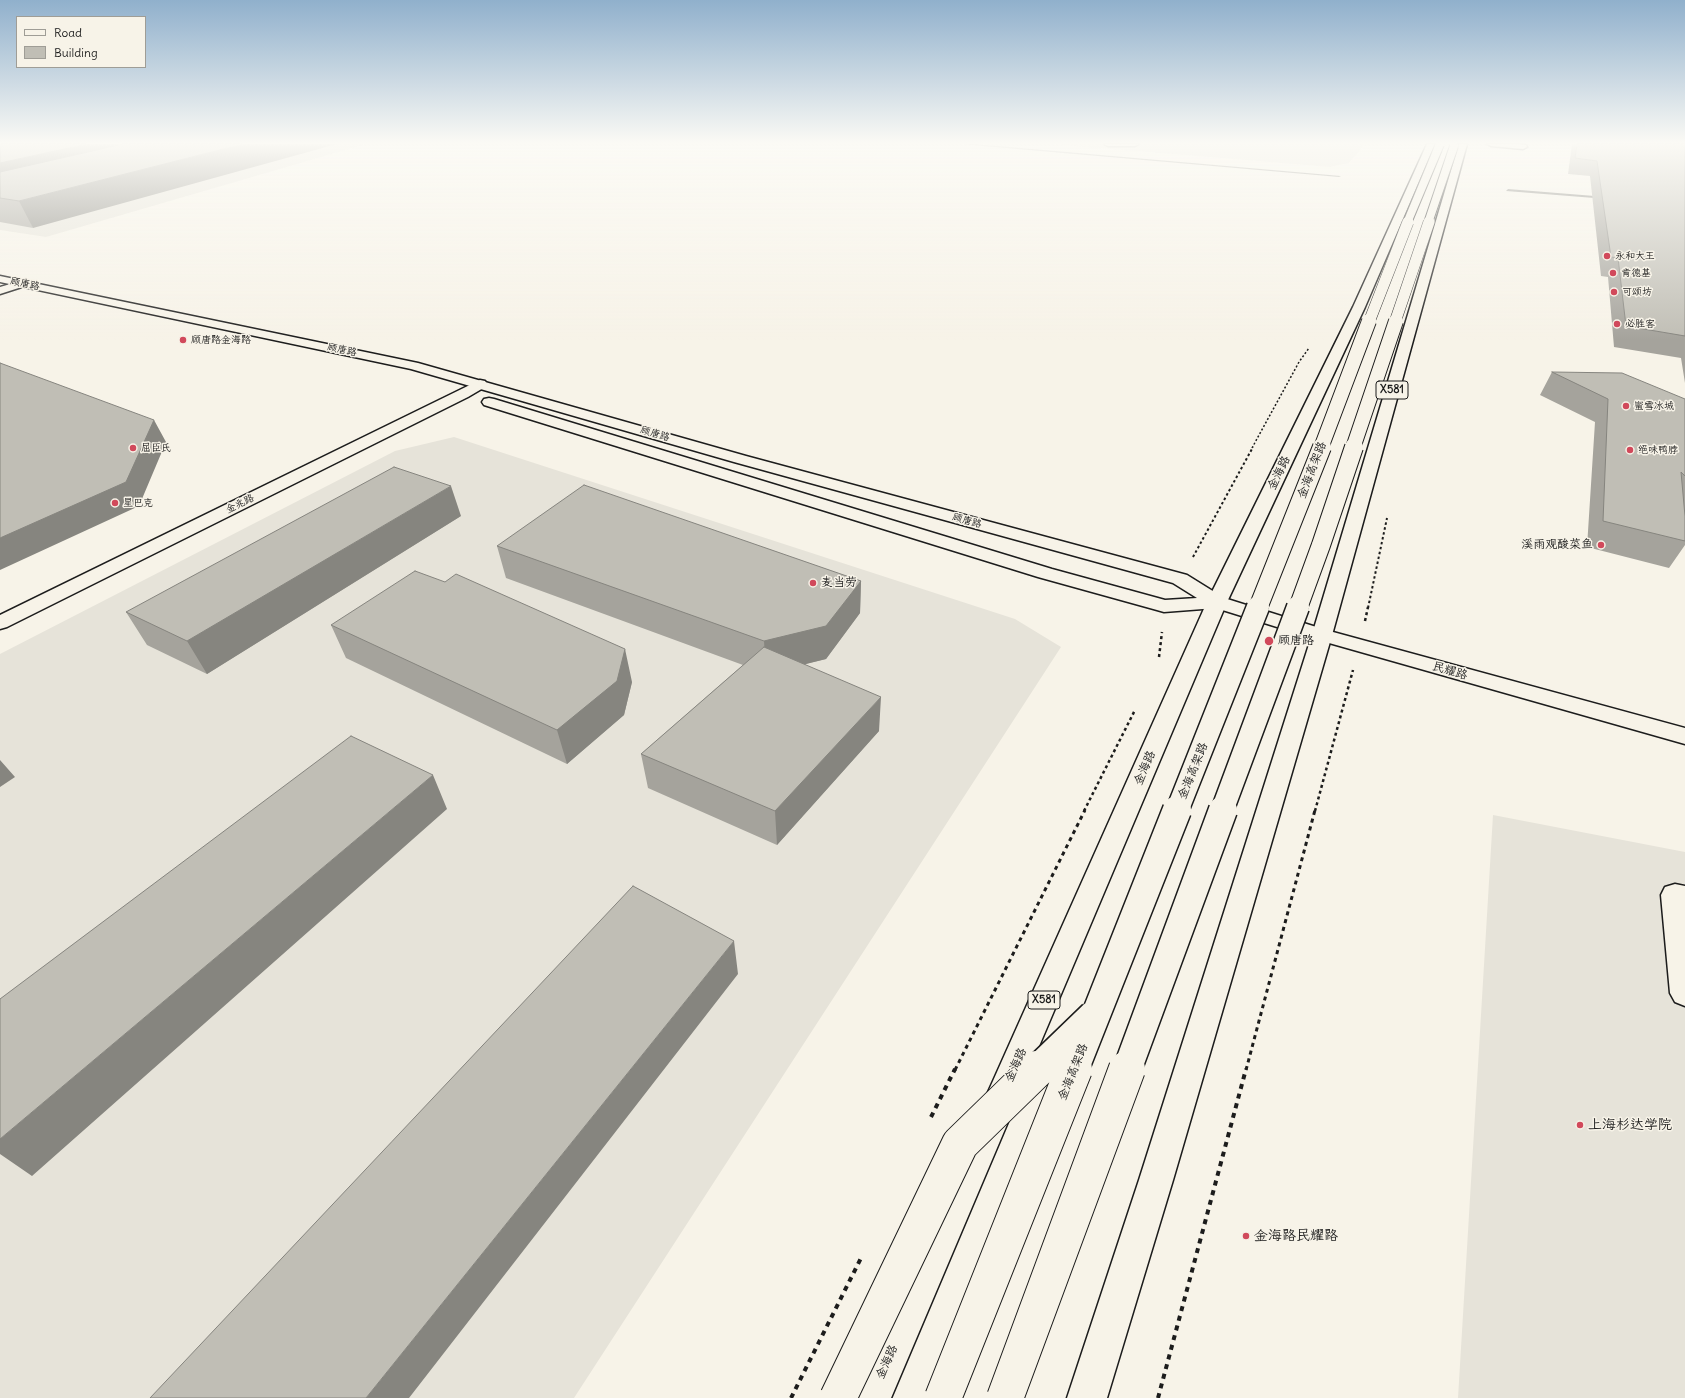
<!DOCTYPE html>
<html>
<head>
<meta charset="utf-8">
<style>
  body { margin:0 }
  #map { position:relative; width:1685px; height:1398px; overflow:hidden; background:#f7f3e8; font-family:Delius,sans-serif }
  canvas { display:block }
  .legend { position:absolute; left:16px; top:16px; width:130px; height:52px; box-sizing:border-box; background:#f7f3e8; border:1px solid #9f9d96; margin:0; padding:5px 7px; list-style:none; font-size:12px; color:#1c1c1c }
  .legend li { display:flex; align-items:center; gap:8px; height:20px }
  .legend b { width:20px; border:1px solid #9f9d96 }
</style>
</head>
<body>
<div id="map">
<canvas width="1685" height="1398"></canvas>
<ul class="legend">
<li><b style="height:5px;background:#f7f3e8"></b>Road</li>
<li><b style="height:11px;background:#c0beb5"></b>Building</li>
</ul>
</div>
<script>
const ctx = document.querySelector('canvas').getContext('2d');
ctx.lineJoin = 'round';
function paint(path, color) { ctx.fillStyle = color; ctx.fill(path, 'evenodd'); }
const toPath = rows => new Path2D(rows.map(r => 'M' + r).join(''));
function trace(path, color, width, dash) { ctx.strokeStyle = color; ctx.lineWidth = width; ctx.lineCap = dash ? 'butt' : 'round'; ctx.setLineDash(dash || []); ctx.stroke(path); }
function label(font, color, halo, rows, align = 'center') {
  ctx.font = font + ' Delius,"LXGW WenKai TC",sans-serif'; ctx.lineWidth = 3; ctx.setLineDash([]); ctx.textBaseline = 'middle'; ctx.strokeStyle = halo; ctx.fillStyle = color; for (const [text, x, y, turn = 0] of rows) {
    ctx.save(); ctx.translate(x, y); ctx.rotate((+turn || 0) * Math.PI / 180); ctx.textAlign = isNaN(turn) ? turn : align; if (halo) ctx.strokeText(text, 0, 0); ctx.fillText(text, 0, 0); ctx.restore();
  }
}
const built = toPath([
  [0,144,366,144,46,237,0,230],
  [1052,144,1365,144,1349,163,1330,167],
  [454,437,1015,619,1061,647,574,1398,0,1398,0,654,395,451],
  [1493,815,1685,852,1685,1398,1458,1398]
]);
const stream = toPath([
  [960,144,975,144,1341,176,1339,177,960,144],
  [1508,189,1607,197,1609,198,1607,199,1506,191,1508,189]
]);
const pathFar4 = toPath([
  [1252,448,1299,362,1309,348]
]);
const pathFar3 = toPath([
  [1193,557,1253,447],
  [1368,608,1387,518]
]);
const pathFar2 = toPath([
  [1365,621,1368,607],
  [1159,657,1162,632],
  [1084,811,1135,710],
  [1315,811,1353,670]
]);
const pathFar1 = toPath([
  [955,1070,1085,810],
  [1246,1070,1315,810]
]);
const path = toPath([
  [931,1117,955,1069],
  [791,1398,862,1256],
  [1158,1398,1246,1069]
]);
const service = toPath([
  [1487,144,1515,144,1526,145,1527,147,1523,149,1491,146,1487,144],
  [1675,884,1685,886,1685,1006,1675,1002,1670,993,1661,895,1665,887,1675,884]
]);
const minor = toPath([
  [1104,144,1139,144,1135,146,1108,146,1104,144],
  [24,280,28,281,30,283,28,285,0,294,0,287,24,280],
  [480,380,485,381,487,384,485,387,468,397,7,627,0,629,0,615,480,380]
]);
const tertiary = toPath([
  [1322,629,1685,728,1685,744,1315,639,1312,635,1315,631,1322,629]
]);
const secondary = toPath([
  [0,276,418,363,746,456,1187,575,1224,598,1329,631,1332,635,1329,639,1322,641,1216,608,1164,612,1157,610,1038,577,484,405,482,402,484,399,489,398,494,399,1052,569,1165,600,1197,598,1173,583,734,462,411,369,0,282,0,276]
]);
const primary = toPath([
  [1427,144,1435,144,1365,307,1227,602,1015,1103,1004,1108,993,1103,988,1092,993,1081,1207,602,1353,307,1427,144],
  [1459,144,1467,144,1332,635,1173,1180,1107,1398,1067,1398,1139,1180,1312,635,1459,144],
  [991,1105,1003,1110,1008,1122,891,1398,851,1398,979,1110,991,1105]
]);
const trunkBridgeFar6 = toPath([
  [1407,223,1440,144],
  [1428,223,1454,146]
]);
const trunkBridgeFar5 = toPath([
  [1369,322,1408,222],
  [1395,322,1429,222]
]);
const trunkBridgeFar4 = toPath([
  [1321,448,1369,321],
  [1353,448,1396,321]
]);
const trunkBridgeFar3 = toPath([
  [1258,608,1322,447],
  [1298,608,1321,545,1354,447]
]);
const trunkBridgeFar2 = toPath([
  [1177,811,1258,607],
  [1222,811,1298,607]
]);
const trunkBridgeFar1 = toPath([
  [1036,1070,1093,1015],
  [1074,1070,1177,810],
  [1127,1070,1223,810]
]);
const trunkBridge = toPath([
  [838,1398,960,1144,1037,1069],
  [943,1398,1074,1069],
  [1005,1398,1127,1069]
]);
const wall = toPath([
  [0,144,33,228,0,222],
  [1572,144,1685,144,1685,383,1681,358,1614,347,1608,277,1601,276,1590,176,1568,174],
  [1552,372,1685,399,1685,545,1669,568,1587,547,1595,422,1540,395],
  [461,516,207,674,147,645,126,612],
  [497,546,861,581,860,613,826,659,805,664,879,731,777,845,648,788,641,754,743,665,506,578],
  [331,625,632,682,624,715,567,764,346,658]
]);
const shadedWall = toPath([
  [87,144,196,144,0,191,0,163],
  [243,144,337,144,33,228,19,201],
  [154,420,166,442,139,506,0,570,0,538],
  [451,486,461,516,207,674,187,641],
  [861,581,860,613,826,659,766,674,764,641],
  [625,649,632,682,624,715,567,764,557,730],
  [881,697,879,731,777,845,775,811],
  [0,760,15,777,0,787],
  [433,775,447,809,32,1176,0,1154,0,1139],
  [734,941,738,974,409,1398,366,1398]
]);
const building = toPath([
  [0,144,87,144,0,163,0,144],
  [123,144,243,144,19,201,0,198,0,172,123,144],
  [1577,144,1685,144,1685,336,1626,326,1618,258,1611,257,1597,161,1575,158,1577,144],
  [0,363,154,420,126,482,0,538,0,363],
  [1552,372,1622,373,1685,399,1685,476,1681,472,1685,516,1685,541,1603,521,1608,399,1552,372],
  [394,467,451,486,187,641,126,612,394,467],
  [584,485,861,581,826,626,764,641,497,546,584,485],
  [415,571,445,582,456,574,625,649,617,681,557,730,331,625,415,571],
  [764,647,881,697,775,811,641,754,764,647],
  [351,736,433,775,0,1139,0,999,351,736],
  [633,886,734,941,366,1398,150,1398,633,886]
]);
const markers = [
  [1607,256,4,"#d1495b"],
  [1613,273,4,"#d1495b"],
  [1614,292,4,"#d1495b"],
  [1617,324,4,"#d1495b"],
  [183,340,4,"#d1495b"],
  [1626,406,4,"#d1495b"],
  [133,448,4,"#d1495b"],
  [1630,450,4,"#d1495b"],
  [115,503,4,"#d1495b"],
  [1601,545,4,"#d1495b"],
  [813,583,4,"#d1495b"],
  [1269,641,5,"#d1495b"],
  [1580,1125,4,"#d1495b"],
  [1246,1236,4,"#d1495b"]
];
const farPoinames = [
  ["永和大王",1615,256],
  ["肯德基",1621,273],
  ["可颂坊",1622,292],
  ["必胜客",1625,324],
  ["顾唐路金海路",191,340],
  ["蜜雪冰城",1634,406],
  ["屈臣氏",141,448],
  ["绝味鸭脖",1638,450],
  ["星巴克",123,503]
];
const farStreetnames = [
  ["顾唐路",25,284,11],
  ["顾唐路",342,350,12],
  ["顾唐路",655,434,16],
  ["金兆路",240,504,-26],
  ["顾唐路",967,521,15]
];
const shields = [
  [1392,390,32],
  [1044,1000,32]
];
const shieldNames = [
  ["X581",1392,390],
  ["X581",1044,1000]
];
const streetNames = [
  ["金海高架路",1312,470,-69],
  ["金海路",1279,473,-64],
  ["民耀路",1450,671,16],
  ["金海路",1145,768,-67],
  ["金海高架路",1193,771,-68],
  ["金海路",1016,1065,-66],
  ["金海高架路",1073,1072,-68],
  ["金海路",887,1362,-66]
];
const poiNames = [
  ["溪雨观酸菜鱼",1593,545,"right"],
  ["麦当劳",821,583],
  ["顾唐路",1278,641]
];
const nearPoinames = [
  ["上海杉达学院",1588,1125],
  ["金海路民耀路",1254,1236]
];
paint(built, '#e6e3d9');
paint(stream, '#72716c');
trace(service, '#1c1c1c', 3);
trace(minor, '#1c1c1c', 3);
trace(tertiary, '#1c1c1c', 3);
trace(secondary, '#1c1c1c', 3);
trace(primary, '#1c1c1c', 3);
trace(pathFar4, '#1c1c1c', 1.5, [2, 2]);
trace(pathFar3, '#1c1c1c', 2, [2.5, 2.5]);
trace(pathFar2, '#1c1c1c', 2.5, [3, 3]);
trace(pathFar1, '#1c1c1c', 3, [4, 4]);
trace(path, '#1c1c1c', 4, [5, 5]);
paint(service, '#f7f3e8');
paint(minor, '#f7f3e8');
paint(tertiary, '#f7f3e8');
paint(secondary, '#f7f3e8');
paint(primary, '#f7f3e8');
trace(trunkBridgeFar6, '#1c1c1c', 10, []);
trace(trunkBridgeFar5, '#1c1c1c', 12, []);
trace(trunkBridgeFar4, '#1c1c1c', 16, []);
trace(trunkBridgeFar3, '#1c1c1c', 20, []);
trace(trunkBridgeFar2, '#1c1c1c', 25, []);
trace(trunkBridgeFar1, '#1c1c1c', 31, []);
trace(trunkBridge, '#1c1c1c', 38, []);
trace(trunkBridgeFar6, '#f7f3e8', 8);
trace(trunkBridgeFar5, '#f7f3e8', 11);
trace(trunkBridgeFar4, '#f7f3e8', 14);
trace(trunkBridgeFar3, '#f7f3e8', 18);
trace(trunkBridgeFar2, '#f7f3e8', 22);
trace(trunkBridgeFar1, '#f7f3e8', 28);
trace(trunkBridge, '#f7f3e8', 36);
paint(wall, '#a5a39c');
paint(shadedWall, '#86857f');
paint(building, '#c0beb5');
trace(building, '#86857f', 1);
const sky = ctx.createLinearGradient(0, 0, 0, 340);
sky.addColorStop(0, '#90b0cc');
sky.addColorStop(0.42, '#fbfaf5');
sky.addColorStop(1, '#fbfaf500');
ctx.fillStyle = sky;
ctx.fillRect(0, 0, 1685, 340);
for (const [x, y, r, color] of markers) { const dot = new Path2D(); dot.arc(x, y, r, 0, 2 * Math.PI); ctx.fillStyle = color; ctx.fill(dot); trace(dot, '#f7f3e8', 1.5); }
label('10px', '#1c1c1c', '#f7f3e8', farPoinames, 'left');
label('10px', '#1c1c1c', '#f7f3e8', farStreetnames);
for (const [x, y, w] of shields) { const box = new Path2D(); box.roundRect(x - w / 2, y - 9, w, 18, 3); ctx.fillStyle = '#f7f3e8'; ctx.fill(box); trace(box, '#1c1c1c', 1); }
label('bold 11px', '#1c1c1c', null, shieldNames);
label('12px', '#1c1c1c', '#f7f3e8', streetNames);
label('12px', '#1c1c1c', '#f7f3e8', poiNames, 'left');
label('14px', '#1c1c1c', '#f7f3e8', nearPoinames, 'left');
</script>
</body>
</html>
